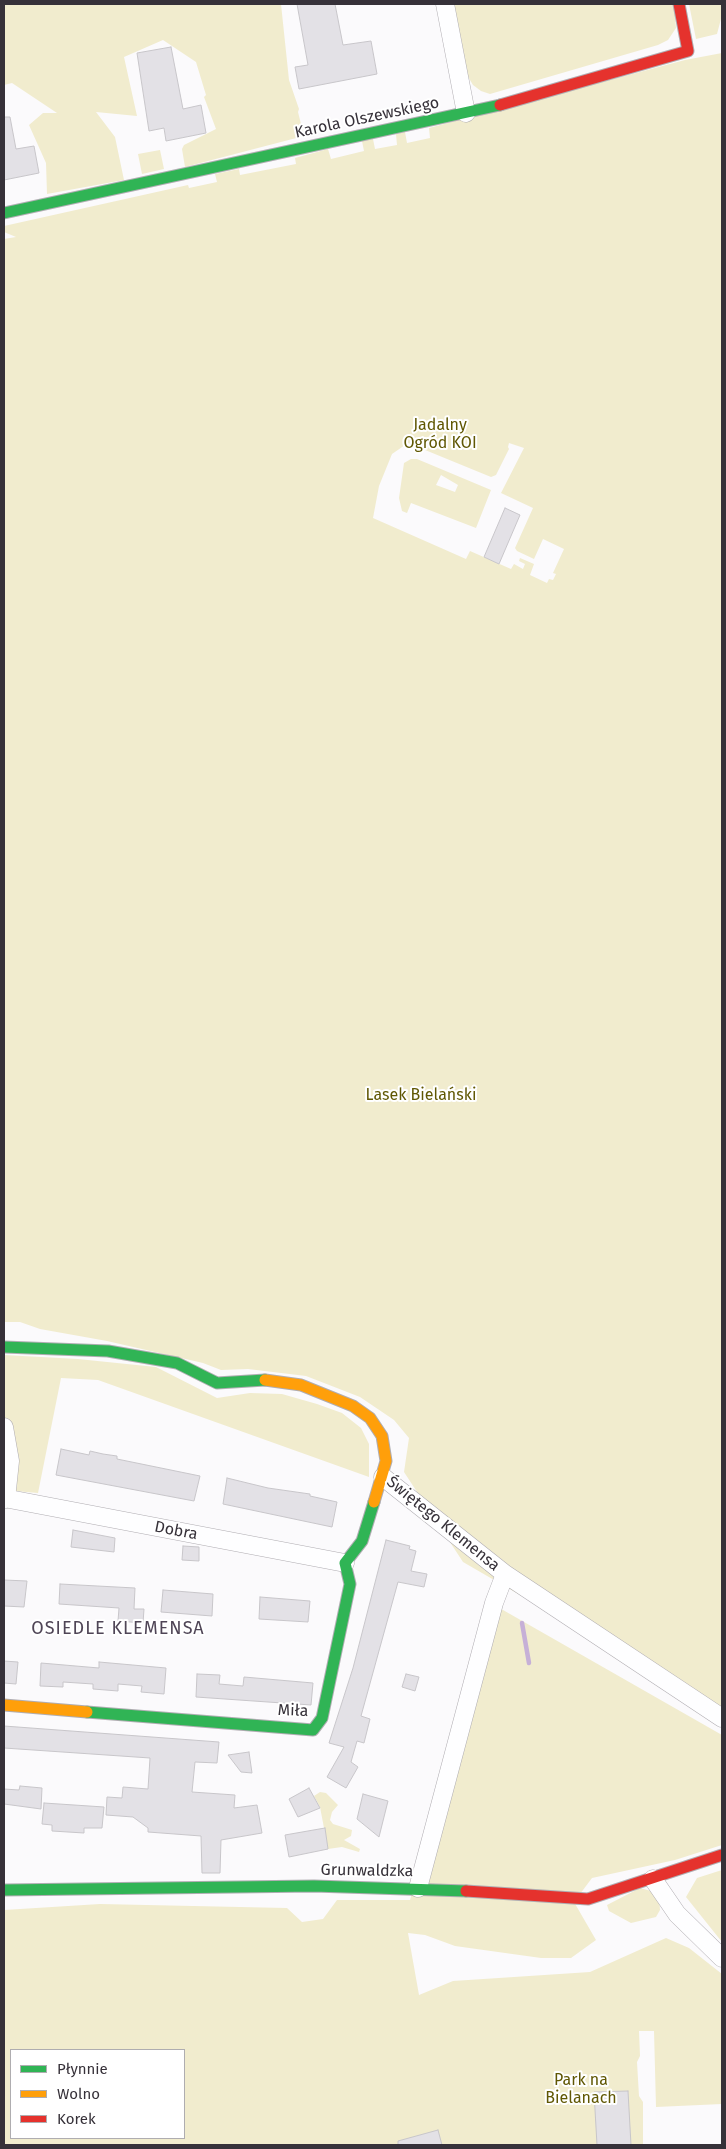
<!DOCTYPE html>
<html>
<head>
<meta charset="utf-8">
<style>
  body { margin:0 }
  #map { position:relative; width:726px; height:2149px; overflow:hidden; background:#fbfafc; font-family:"Fira Sans",sans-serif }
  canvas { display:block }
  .frame { position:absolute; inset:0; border:5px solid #363139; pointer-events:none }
  .legend { position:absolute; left:10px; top:2049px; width:175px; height:90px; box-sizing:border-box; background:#fff; border:1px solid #afadb0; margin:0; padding:6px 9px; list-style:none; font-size:15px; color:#363139 }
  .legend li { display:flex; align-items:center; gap:10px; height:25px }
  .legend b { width:25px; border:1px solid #afadb0 }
</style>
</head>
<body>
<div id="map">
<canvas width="726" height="2149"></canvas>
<div class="frame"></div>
<ul class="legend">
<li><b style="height:6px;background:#30b455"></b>Płynnie</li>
<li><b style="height:6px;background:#ff9f0a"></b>Wolno</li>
<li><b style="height:6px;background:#e5322d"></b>Korek</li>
</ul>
</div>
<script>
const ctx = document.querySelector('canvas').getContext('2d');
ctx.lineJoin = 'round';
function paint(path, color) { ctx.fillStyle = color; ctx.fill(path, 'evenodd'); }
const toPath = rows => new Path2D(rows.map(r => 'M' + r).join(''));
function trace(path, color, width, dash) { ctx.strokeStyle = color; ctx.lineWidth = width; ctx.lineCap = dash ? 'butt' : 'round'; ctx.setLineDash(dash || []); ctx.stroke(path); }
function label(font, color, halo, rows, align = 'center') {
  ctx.font = font + ' "Fira Sans",sans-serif'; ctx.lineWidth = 4; ctx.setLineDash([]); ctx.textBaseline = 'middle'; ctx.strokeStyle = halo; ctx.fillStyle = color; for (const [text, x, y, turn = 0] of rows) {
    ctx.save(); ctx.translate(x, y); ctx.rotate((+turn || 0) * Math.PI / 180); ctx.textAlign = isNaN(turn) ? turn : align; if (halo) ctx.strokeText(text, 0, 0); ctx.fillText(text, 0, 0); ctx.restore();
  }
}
const green = toPath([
  [4,4,281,4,289,80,299,109,298,112,304,136,185,167,182,149,184,145,216,129,204,97,206,95,196,62,163,40,124,57,137,116,96,112,115,137,124,180,47,194,46,163,29,125,43,113,57,113,12,83,4,85],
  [453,4,674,4,676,28,668,40,658,45,490,94,481,91,473,85,467,75],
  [689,4,722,4,722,15,717,34,696,39],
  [722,53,722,1712,463,1562,404,1472,409,1438,394,1420,360,1397,306,1376,248,1369,221,1370,203,1363,107,1341,40,1329,20,1322,4,1322,4,239,16,237,4,232,4,226,188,185,189,188,217,182,215,174,239,169,240,175,296,164,295,158,328,149,331,159,364,151,362,141,373,139,375,149,397,145,396,134,405,132,407,143,430,138,429,128,685,60],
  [408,443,491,477,496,475,509,449,508,447,509,443,524,448,501,493,533,508,515,548,517,551,534,559,543,539,564,549,553,573,556,574,553,580,549,579,547,583,530,575,534,564,520,558,519,561,525,564,523,569,514,564,511,569,470,551,466,559,373,518,379,486,392,454],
  [160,150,164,169,142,174,138,154],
  [411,459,417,459,491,490,476,528,411,503,407,513,402,511,399,498,404,463],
  [441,475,458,485,455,492,436,485],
  [4,1355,78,1359,156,1367,217,1398,250,1393,282,1394,317,1404,342,1413,361,1428,369,1444,369,1477,98,1380,61,1378,38,1493,4,1490],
  [496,1606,722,1735,722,1845,675,1860,592,1878,574,1902,596,1940,571,1958,541,1958,455,1946,425,1935,408,1933,419,1995,453,1981,590,1972,666,1938,689,1948,722,1974,722,2104,656,2107,654,2031,639,2031,640,2056,637,2062,639,2096,643,2102,643,2145,4,2145,4,1910,100,1904,287,1908,302,1922,323,1919,337,1900,410,1900],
  [11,2050,184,2050,184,2138,11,2138],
  [320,1792,326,1793,338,1805,332,1812,330,1820,333,1824,352,1830,351,1836,344,1840,360,1849,359,1852,342,1847,328,1849,320,1807,314,1796],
  [722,1870,722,1942,686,1897,697,1878],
  [640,1888,651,1891,659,1897,660,1910,656,1917,631,1923,609,1911,607,1905]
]);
const stream = toPath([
  [522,1623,529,1663]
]);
const building = toPath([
  [297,4,335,4,343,45,371,41,377,74,299,89,295,67,308,65,297,4],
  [171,47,183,109,201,105,206,133,166,141,164,128,149,131,137,53,171,47],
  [4,117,10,117,16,149,34,146,39,173,4,180,4,117],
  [505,508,520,515,499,564,484,557,505,508],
  [61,1449,89,1455,90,1451,103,1454,117,1456,117,1459,200,1476,194,1501,56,1475,61,1449],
  [227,1478,268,1488,310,1494,310,1496,337,1502,332,1527,223,1504,227,1478],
  [73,1530,115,1538,114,1552,71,1547,73,1530],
  [386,1540,410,1546,409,1549,416,1551,411,1571,427,1574,424,1587,398,1582,361,1716,370,1719,364,1743,357,1741,351,1762,358,1767,346,1788,327,1777,344,1747,329,1743,353,1668,386,1540],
  [183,1546,199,1547,199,1561,182,1560,183,1546],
  [4,1580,27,1581,24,1607,4,1606,4,1580],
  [60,1584,135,1588,134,1609,144,1609,143,1623,118,1621,119,1608,59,1604,60,1584],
  [163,1590,213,1594,212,1616,161,1612,163,1590],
  [260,1597,310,1601,308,1622,259,1619,260,1597],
  [4,1661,18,1662,16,1684,4,1683,4,1661],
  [99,1662,166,1668,164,1694,141,1692,142,1686,118,1684,118,1691,93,1689,93,1684,63,1682,63,1687,40,1686,41,1663,99,1668,99,1662],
  [197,1674,220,1675,219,1684,243,1686,244,1677,313,1683,311,1705,196,1697,197,1674],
  [406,1674,419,1677,415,1691,402,1687,406,1674],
  [4,1726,219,1742,217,1763,195,1762,192,1792,235,1795,234,1808,257,1805,262,1833,221,1840,220,1873,202,1873,201,1836,148,1832,148,1828,133,1817,106,1815,107,1797,122,1798,123,1787,148,1789,150,1758,4,1748,4,1726],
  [249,1752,252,1773,241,1772,228,1755,249,1752],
  [20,1786,42,1788,41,1809,4,1804,4,1789,19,1790,20,1786],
  [309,1788,320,1808,298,1817,289,1799,309,1788],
  [363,1794,388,1801,379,1837,357,1819,363,1794],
  [44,1803,104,1807,102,1828,84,1828,84,1833,52,1831,52,1825,42,1824,44,1803],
  [325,1828,328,1849,289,1857,285,1835,325,1828],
  [628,2091,631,2145,597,2145,594,2092,628,2091],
  [438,2130,442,2145,398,2145,398,2141,438,2130]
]);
const street = toPath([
  [445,4,466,113],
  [4,1427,10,1461,6,1499],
  [383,1477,505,1574,722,1718],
  [4,1498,345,1563],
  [653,1879,677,1914,722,1958],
  [418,1888,494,1603,505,1574]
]);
const fast = toPath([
  [4,213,500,105],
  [4,1347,108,1351,177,1363,217,1383,265,1380],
  [87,1712,313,1730,322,1718,350,1584,345,1563,362,1541,374,1502],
  [4,1890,314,1886,466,1891]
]);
const slow = toPath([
  [265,1380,301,1385,353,1406,370,1418,382,1436,386,1461,374,1502],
  [4,1705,87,1712]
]);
const jam = toPath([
  [500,105,688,51,679,4],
  [466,1891,588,1899,722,1855]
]);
const streetNames = [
  ["Karola Olszewskiego",367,118,-12],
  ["Świętego Klemensa",443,1524,39],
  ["Dobra",176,1531,11],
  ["Miła",293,1711,2],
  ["Grunwaldzka",367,1871,1]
];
const parkNames = [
  ["Jadalny",440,426],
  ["Ogród KOI",440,444],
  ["Lasek Bielański",421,1096],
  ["Park na",581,2081],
  ["Bielanach",581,2099]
];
const neighbourhoodNames = [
  ["OSIEDLE KLEMENSA",118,1629]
];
paint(green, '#f1ecce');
trace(stream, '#c6b0d7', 4.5);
paint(building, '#e3e1e6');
trace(building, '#c8c6ca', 1);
trace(street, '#b0adb2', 19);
trace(fast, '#b0adb2', 13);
trace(slow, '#b0adb2', 13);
trace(jam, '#b0adb2', 13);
trace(street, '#fefeff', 18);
trace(fast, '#30b455', 11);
trace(slow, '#ff9f0a', 11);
trace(jam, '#e5322d', 11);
label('16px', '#363139', '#fff', streetNames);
label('16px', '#605703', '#fff', parkNames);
ctx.letterSpacing = '1px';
label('18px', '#4f4556', '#fff', neighbourhoodNames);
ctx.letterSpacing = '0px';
</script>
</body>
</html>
